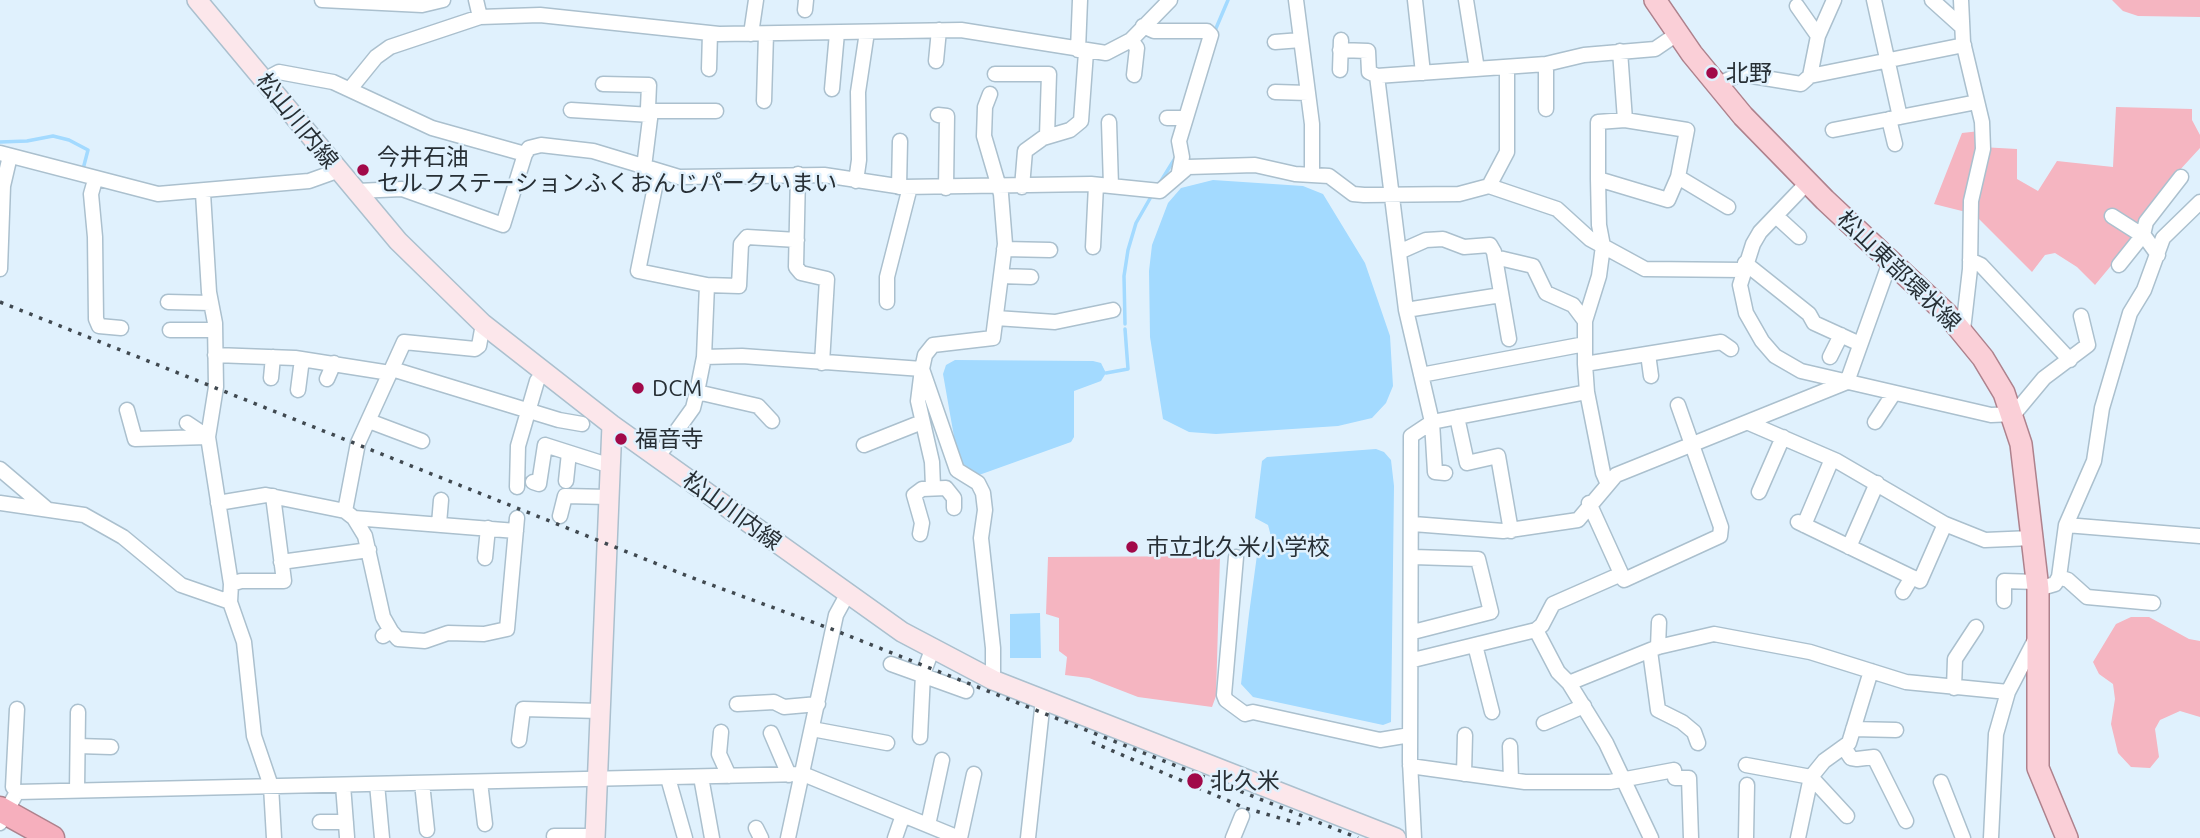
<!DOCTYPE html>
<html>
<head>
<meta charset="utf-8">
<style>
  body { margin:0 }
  canvas { display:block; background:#e0f1fd }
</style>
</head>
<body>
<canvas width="2200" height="838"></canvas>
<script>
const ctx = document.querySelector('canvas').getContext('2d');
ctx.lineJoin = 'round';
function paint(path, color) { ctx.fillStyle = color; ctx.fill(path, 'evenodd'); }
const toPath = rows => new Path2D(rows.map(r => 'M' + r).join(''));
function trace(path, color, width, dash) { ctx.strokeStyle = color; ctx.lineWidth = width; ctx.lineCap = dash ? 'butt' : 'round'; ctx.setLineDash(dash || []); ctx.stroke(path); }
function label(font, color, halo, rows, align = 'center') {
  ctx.font = font + ' Ubuntu,"Noto Sans JP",sans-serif'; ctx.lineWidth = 5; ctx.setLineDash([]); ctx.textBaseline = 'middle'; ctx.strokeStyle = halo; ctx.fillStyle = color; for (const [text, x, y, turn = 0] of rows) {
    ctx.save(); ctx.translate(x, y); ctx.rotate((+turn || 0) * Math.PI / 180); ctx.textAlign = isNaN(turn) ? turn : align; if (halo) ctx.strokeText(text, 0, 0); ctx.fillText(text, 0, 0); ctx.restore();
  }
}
const green = toPath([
  [2112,0,2200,0,2200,17,2138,16,2123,11],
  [2116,107,2192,109,2192,120,2200,135,2200,148,2178,172,2178,185,2095,285,2077,267,2055,253,2045,255,2032,272,1974,214,1934,204,1962,133,1980,131,1981,147,2017,149,2017,179,2038,191,2057,161,2113,167],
  [1220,556,1216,696,1212,707,1138,697,1089,678,1065,675,1067,657,1059,651,1059,618,1046,614,1048,557],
  [2131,617,2149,617,2189,639,2200,641,2200,717,2180,711,2160,720,2155,729,2159,757,2150,768,2131,767,2118,753,2111,724,2115,699,2113,684,2099,674,2093,662,2116,624]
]);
const water = toPath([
  [1213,180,1303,186,1323,194,1365,263,1390,336,1393,386,1386,403,1372,418,1338,426,1216,434,1189,432,1163,419,1150,337,1149,271,1152,245,1168,203,1181,188],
  [955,360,1093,361,1101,363,1106,373,1101,381,1074,391,1074,437,1071,442,979,475,963,464,956,448,943,374,946,365],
  [1376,449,1384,452,1391,460,1394,486,1391,722,1383,725,1253,697,1241,684,1249,614,1257,555,1271,546,1272,540,1268,525,1255,518,1262,461,1267,457],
  [1040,613,1041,658,1010,658,1010,614]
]);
const stream = toPath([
  [1214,33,1228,0],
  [0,142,27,141,53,136,69,140,88,150,83,169],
  [1161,181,1177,155],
  [1125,324,1124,276,1128,250,1136,223,1152,195],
  [1106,373,1128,369,1125,329]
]);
const street = toPath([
  [322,0,422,5,443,0],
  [476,0,480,17],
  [1296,0,1312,124,1312,175],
  [1415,0,1423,73],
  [1466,0,1477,69],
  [1874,0,1900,117],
  [1932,0,1962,27],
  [1961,0,1963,42,1982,122,1983,149,1971,201,1970,269,1963,330],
  [1797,6,1818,36],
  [805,10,806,0],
  [1143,26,1154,31,1207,31,1211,35,1179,141,1182,157,1179,172],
  [751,34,756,0],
  [1131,40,1137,48,1134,75],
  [1275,42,1301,40],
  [1078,50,1080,0],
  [1340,50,1368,51,1369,72,1377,76],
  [1620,51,1625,120],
  [936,61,939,30],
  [1546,64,1546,109],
  [709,69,710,33],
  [1340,70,1341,40],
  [995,74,1049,74,1047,136],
  [1810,76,1818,36,1834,0],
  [264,80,279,72,333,82,432,128,525,154],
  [603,84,649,85,648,108,651,111,716,111],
  [1717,85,1740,74,1801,84,1810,76,1964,45],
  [350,89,376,57,390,47,480,17,540,15,719,34,961,30,1106,53,1131,40,1170,0],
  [832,89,837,33],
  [1275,92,1308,93],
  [990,94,985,107,984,136,1001,194,1005,244,993,338,933,345,925,355,922,369,957,470,978,483,983,493,985,510,981,538,993,648,993,680],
  [764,101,766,34],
  [571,110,651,115],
  [938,115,947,116,946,188],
  [1167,118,1186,118],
  [1889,119,1895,144],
  [1109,122,1111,186],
  [1833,130,1977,102],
  [0,153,158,194,309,181,337,171],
  [644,167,651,111],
  [658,172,638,271,707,285,739,286,741,244,747,237,797,240],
  [798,174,796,267,801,273,827,279,822,363],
  [1678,177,1728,207],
  [1598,179,1668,200,1678,177,1687,130,1625,120,1598,122,1598,179,1599,225,1603,246,1599,276,1585,321,1585,364,1587,392,1603,473,1607,482],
  [95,180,91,194,95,237,96,319,99,326,121,328],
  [856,181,859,160,858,92,867,32],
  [1807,183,1760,232,1753,244,1740,285,1746,313,1762,341,1775,356,1801,371,1991,415,2014,414,2044,378,2088,345,2081,316],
  [1489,186,1557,209,1590,239,1645,269,1743,270],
  [899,187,900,141],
  [1022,187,1025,151,1043,138,1070,130,1081,121,1086,52],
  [357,191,402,189,503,225,525,154,529,148,541,145,593,151,679,177,824,175,903,187,1091,184,1160,191,1188,167,1255,165,1295,174,1329,176,1353,194,1364,195,1459,194,1489,186,1507,152,1507,67],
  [203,193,209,292,215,323,216,387,208,437,231,584,230,602,244,642,254,736,271,786,274,838],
  [1776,216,1799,237],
  [2112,216,2145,237,2158,255],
  [1093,247,1096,185],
  [1004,249,1050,250],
  [1399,252,1426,240,1443,239,1464,247,1490,245,1494,252,1509,339],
  [1495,257,1533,266,1546,293,1573,305,1585,321],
  [1970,260,1981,265,2070,360],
  [1745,263,1809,314,1814,323,1860,344],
  [2119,265,2143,235,2146,222,2181,177],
  [0,269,3,186,10,156],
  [1001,276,1031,277],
  [168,302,211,303],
  [887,302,887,277,910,187],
  [1406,310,1501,295],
  [996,318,1055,322,1113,310],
  [170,330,215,330],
  [1648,354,1651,376],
  [215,355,295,358,390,373],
  [704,357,742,356,922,369,918,401,932,462,933,487],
  [1830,357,1841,335],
  [1585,364,1721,342,1731,349],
  [392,369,559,420,582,424],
  [1421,375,1585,344],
  [271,378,273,357],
  [327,379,334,363],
  [298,390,302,359],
  [697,392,758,406,772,421],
  [127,410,135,439,208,437,187,423],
  [1457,417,1467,463,1498,456,1511,531],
  [369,421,422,441],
  [1875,422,1894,393],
  [1749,423,1837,461,1945,524,1985,540,2032,538],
  [864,445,922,422],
  [657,458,693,408,697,392,704,357,707,285],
  [0,469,47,509],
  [1445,473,1435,472,1432,422,1587,392],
  [566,481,569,453],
  [533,482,539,484,545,445,611,466],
  [517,487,518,446,537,381,543,373],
  [1759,492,1783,437],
  [0,503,84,515,123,537,181,585,230,602],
  [218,503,266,495,345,511],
  [1589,503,1624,580,1720,536,1721,527,1678,405],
  [560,516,565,496,609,497],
  [354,518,516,531],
  [1798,522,1920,581,1945,524],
  [439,524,441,500],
  [1413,524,1503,531,1578,520,1616,475,1847,382,1891,259],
  [1804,525,1832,459],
  [2066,525,2200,536],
  [920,534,922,523,914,495,922,489,946,488,954,498,954,508],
  [1849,547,1877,483],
  [1236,557,1224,695,1226,700,1245,714,1253,712,1380,740,1410,735],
  [485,558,488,528],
  [281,562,369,550],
  [2059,577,2068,580,2087,597,2153,603],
  [231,584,241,581,284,581,273,496],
  [2038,589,2055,584,2059,577,2066,525,2094,461,2102,408,2130,313,2144,290,2163,238,2200,202],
  [1903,592,1912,577],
  [2004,601,2004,581,2037,582],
  [1536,630,1542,625,1553,604,1619,575],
  [391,631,398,639,425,641,448,633,484,634,507,629,517,518],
  [1413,632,1491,612,1478,559,1413,557],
  [383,636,391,631,383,617,365,536,354,518,345,511,358,443,404,342,475,349,479,346,483,324],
  [1475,645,1492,712],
  [1658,647,1659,622],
  [1650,651,1658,710,1682,722,1694,732,1698,743],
  [1413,660,1536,630,1558,672,1569,683,1606,743,1651,838],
  [891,664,966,691],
  [1569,683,1658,647,1714,634,1810,652,1906,682,2008,692],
  [1954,688,1955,659,1976,627],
  [737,704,774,702,784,707,818,704],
  [17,709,13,787,17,792],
  [1544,723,1584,706],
  [812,729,887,743],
  [1853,729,1896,730],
  [721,732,719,754,729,776],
  [771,733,789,775],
  [920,737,923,674,932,650],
  [519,740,523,709,600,711],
  [78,746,111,747],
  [1510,746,1511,780],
  [1845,749,1851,758,1857,759,1874,757,1906,821],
  [1746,765,1811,777,1847,816],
  [1410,766,1525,782,1610,782,1674,770,1675,778,1689,778,1691,838],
  [1464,774,1465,735],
  [701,777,712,838],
  [668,778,685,838],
  [480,782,485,824],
  [1941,782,1963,838],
  [422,783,427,830],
  [377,784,382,838],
  [343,785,347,837],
  [77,790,78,712],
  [320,822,346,822],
  [0,823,17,792,803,774,959,838],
  [928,825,942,760],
  [756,828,761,838],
  [554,836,595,836],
  [788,838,836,615,848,593],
  [895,838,903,815],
  [960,838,974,774],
  [1028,838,1043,700],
  [1233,838,1242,816],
  [1414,838,1410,762,1411,436,1432,422,1406,310,1377,76,1546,64,1584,55,1655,49,1677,34],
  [1746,838,1747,785],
  [1798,838,1811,777,1824,761,1849,743,1871,671],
  [1991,838,1996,734,2008,692,2035,640]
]);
const secondary = toPath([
  [197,0,398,241,483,324,612,425,902,632,993,680,1396,838],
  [595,838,612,425]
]);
const primary = toPath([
  [1655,0,1692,54,1743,116,1825,200,1947,314,1983,358,2004,393,2021,444,2038,589,2038,768,2067,838]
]);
const highway = toPath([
  [0,809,52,838]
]);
const rail = toPath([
  [0,302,690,577,834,630,1358,838],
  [1092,742,1245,808,1304,825]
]);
const markers = [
  [1712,73,7,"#a10949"],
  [363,170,7,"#a10949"],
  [638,388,7,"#a10949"],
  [621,439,7,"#a10949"],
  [1132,547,7,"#a10949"],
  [1195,781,9,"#a10949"]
];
const poiNames = [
  ["北野",1726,73],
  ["今井石油",377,157],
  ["セルフステーションふくおんじパークいまい",377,183],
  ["DCM",652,388],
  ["福音寺",635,439],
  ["市立北久米小学校",1146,547],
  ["北久米",1211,781]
];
const streetNames = [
  ["松山川内線",297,121,51],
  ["松山東部環状線",1899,271,44],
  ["松山川内線",732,511,36]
];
paint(green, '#f5b5c1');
paint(water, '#a3daff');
trace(stream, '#a3daff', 3.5);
trace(street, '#abc0ce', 17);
trace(secondary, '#abc0ce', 22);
trace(primary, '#ae828d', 24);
trace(highway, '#ae828d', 27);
trace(street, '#fff', 14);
trace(secondary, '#fce7eb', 19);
trace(primary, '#facfd7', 21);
trace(highway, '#f6afbd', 24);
trace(rail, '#404950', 3.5, [3.5, 7]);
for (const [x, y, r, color] of markers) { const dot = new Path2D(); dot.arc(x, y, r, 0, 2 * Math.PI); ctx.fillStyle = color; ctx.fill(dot); trace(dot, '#e0f1fd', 2.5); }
label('23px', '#272f35', '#e0f1fd', poiNames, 'left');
label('23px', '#272f35', '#e0f1fd', streetNames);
</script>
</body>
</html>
